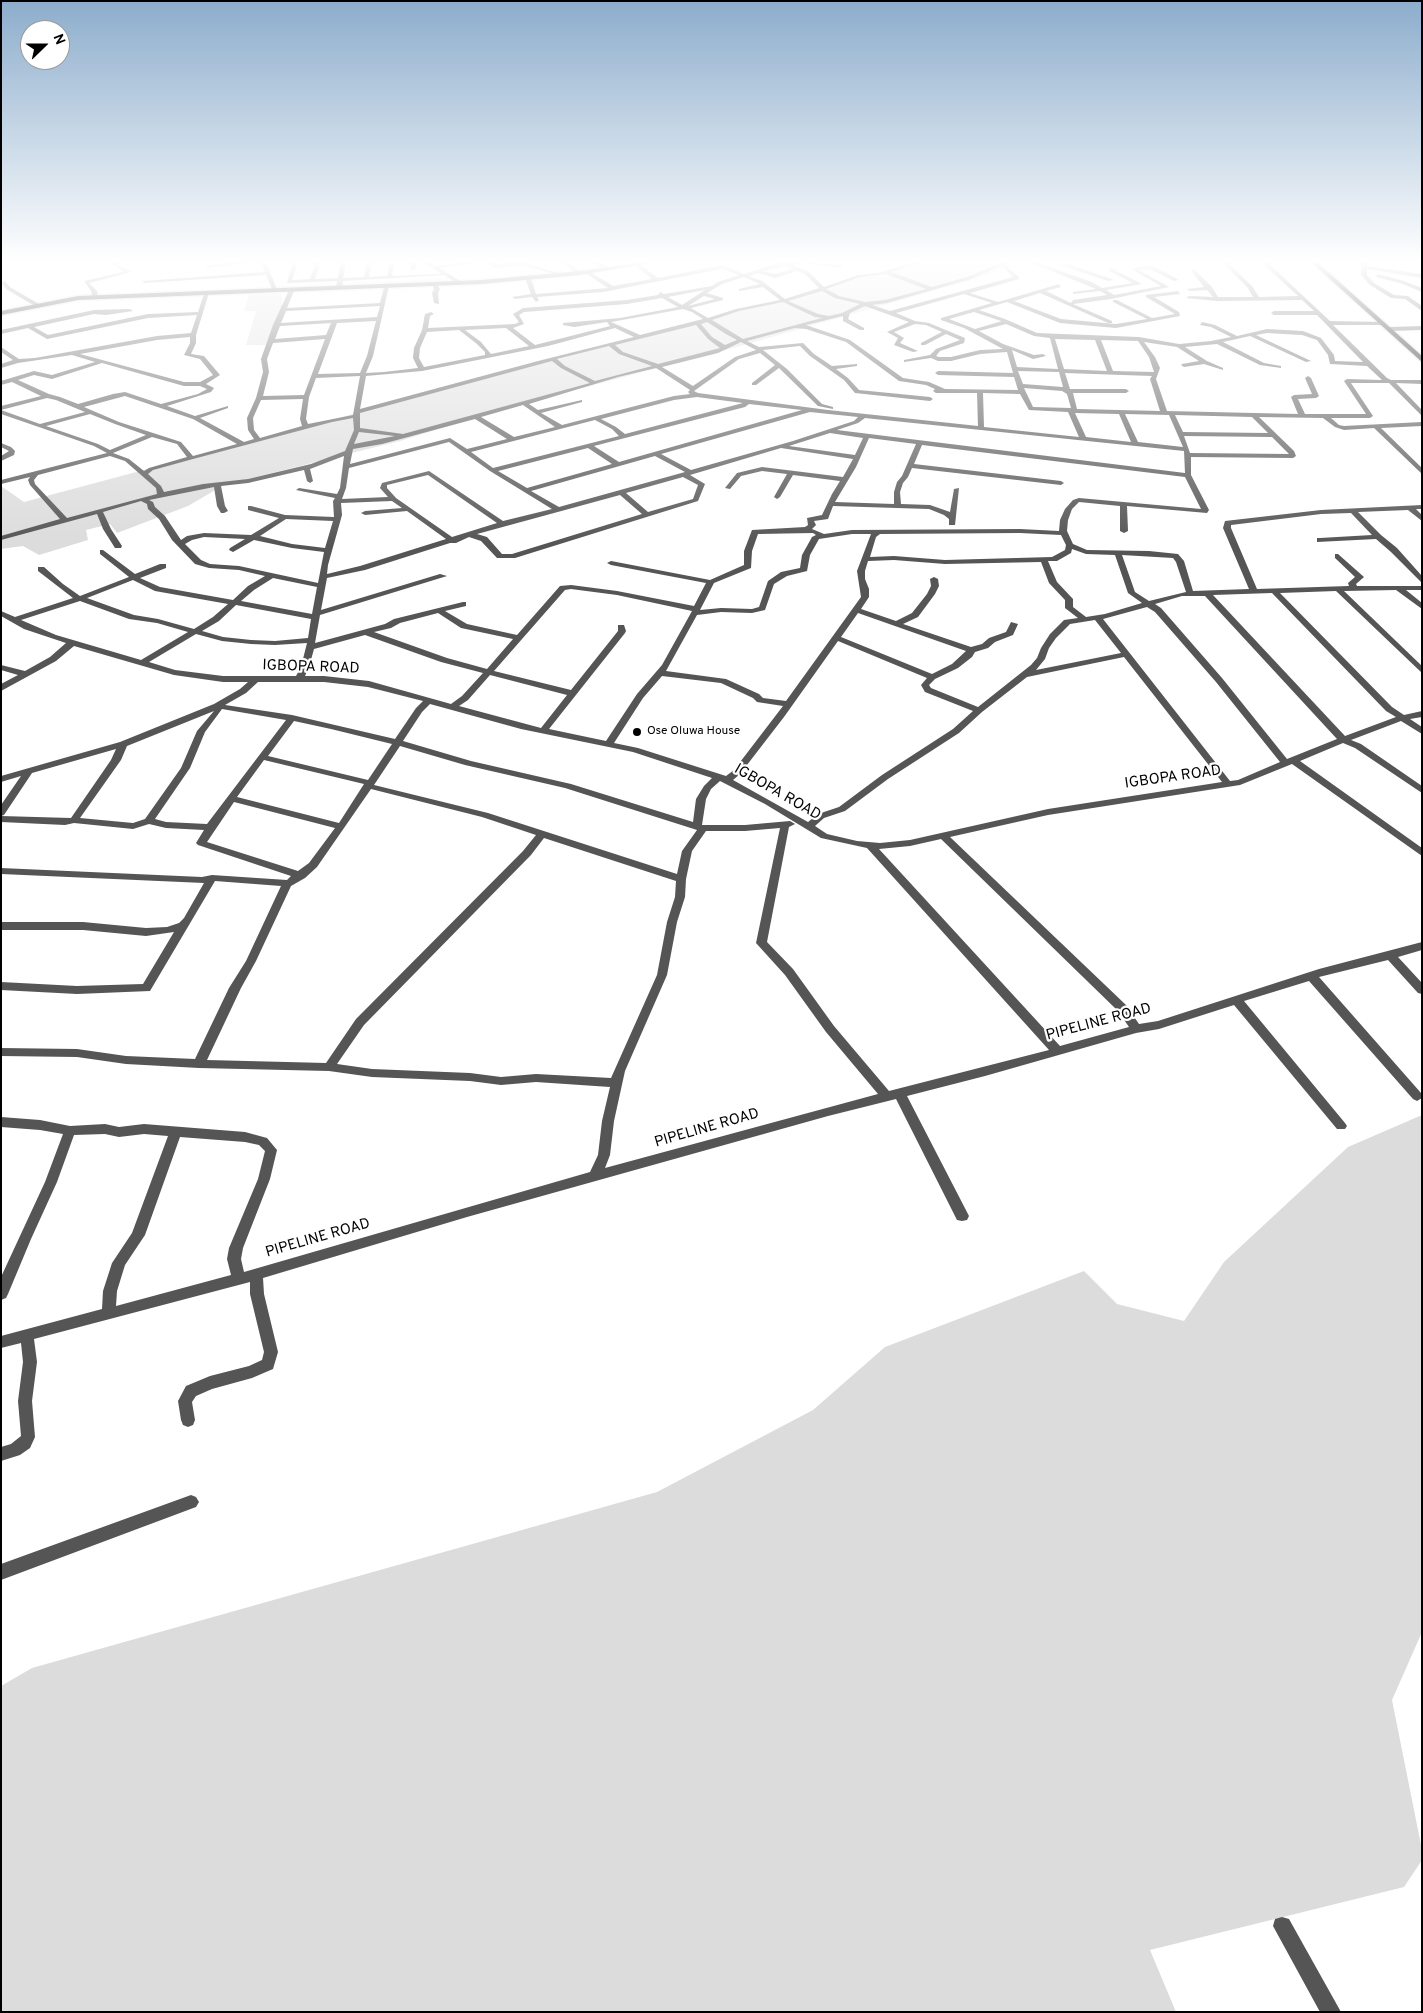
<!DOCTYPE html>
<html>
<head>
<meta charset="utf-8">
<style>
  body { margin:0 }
  #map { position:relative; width:1423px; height:2013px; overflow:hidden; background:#fff; font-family:Overpass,sans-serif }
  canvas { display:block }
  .frame { position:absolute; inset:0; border:2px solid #000; pointer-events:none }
  .north { position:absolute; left:20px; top:20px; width:50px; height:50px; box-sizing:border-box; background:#fff; border:1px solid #999; border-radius:50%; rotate:68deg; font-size:14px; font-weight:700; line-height:20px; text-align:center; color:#000 }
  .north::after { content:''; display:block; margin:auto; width:18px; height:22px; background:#000; clip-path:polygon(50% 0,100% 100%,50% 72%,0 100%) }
</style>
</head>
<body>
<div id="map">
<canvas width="1423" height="2013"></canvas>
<div class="frame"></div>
<div class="north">N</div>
</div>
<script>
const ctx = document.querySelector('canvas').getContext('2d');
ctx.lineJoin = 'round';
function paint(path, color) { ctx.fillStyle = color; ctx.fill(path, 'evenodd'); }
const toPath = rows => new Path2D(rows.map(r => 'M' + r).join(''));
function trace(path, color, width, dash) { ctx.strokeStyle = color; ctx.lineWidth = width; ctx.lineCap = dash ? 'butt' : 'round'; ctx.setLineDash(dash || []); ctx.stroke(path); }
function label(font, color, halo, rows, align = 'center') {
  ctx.font = font + ' Overpass,sans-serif'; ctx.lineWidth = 4.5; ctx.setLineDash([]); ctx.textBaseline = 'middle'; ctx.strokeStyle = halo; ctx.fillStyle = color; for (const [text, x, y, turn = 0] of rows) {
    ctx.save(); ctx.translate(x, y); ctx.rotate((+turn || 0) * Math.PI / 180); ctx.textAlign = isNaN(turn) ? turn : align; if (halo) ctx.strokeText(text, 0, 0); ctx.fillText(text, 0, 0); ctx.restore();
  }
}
const green = toPath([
  [917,262,1034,262,737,347,499,410,400,441,224,485,188,506,117,533,110,524,86,530,88,540,39,555,23,546,1,549,1,486,24,502,791,297],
  [451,278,456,282,281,290,279,287],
  [279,293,282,296,282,307,269,345,246,345,256,311,244,311,249,294],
  [1422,1115,1422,1632,1392,1700,1422,1850,1422,1860,1404,1887,1150,1950,1176,2012,1,2012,1,1686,32,1668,657,1492,813,1410,885,1347,1084,1271,1117,1304,1184,1321,1224,1262,1348,1147]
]);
const minor = toPath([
  [109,262,114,262,131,272,89,283,97,291,98,297,93,298,91,291,84,281,124,272,109,262],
  [237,262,253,262,208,268,205,266,237,262],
  [260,262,266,262,278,292,273,291,266,275,145,283,142,281,265,272,260,262],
  [293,262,298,262,292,280,310,279,316,262,321,262,315,279,338,278,341,262,346,262,343,278,364,277,367,262,372,262,369,277,387,276,390,262,395,262,392,276,441,274,424,262,429,262,435,266,471,262,476,263,439,268,462,282,460,285,444,275,343,281,342,287,339,289,336,287,337,281,287,283,293,262],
  [411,262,417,262,415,270,410,269,411,262],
  [483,262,489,262,496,264,526,262,528,264,565,275,560,276,523,265,495,268,483,262],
  [562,262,568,262,582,273,577,274,562,262],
  [591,262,598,262,613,269,608,270,591,262],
  [635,262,644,263,642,266,658,278,722,265,744,274,775,264,795,262,843,265,841,268,804,263,793,265,809,272,824,287,858,275,879,273,915,262,921,262,891,272,932,287,967,277,1003,262,1009,262,1007,267,1019,277,1019,279,970,293,998,302,1059,284,1061,287,1046,291,1071,303,1073,300,1107,295,1100,291,1073,294,1073,292,1096,289,1029,262,1035,262,1092,282,1102,288,1133,283,1109,271,1111,268,1142,284,1106,290,1114,295,1161,286,1131,269,1151,265,1179,280,1174,281,1150,269,1139,270,1169,287,1111,299,1073,304,1112,321,1112,323,1108,323,1040,293,1014,301,1061,319,1116,324,1147,319,1113,302,1113,300,1117,300,1152,318,1175,314,1146,297,1146,295,1178,291,1180,294,1154,297,1179,312,1180,316,1116,328,1060,323,1007,302,979,310,1005,319,1037,333,1139,337,1179,344,1211,341,1231,337,1211,327,1200,325,1202,322,1215,325,1237,336,1267,329,1303,331,1321,338,1334,355,1335,361,1363,362,1317,315,1274,315,1271,313,1274,311,1314,311,1302,300,1217,301,1186,298,1189,296,1213,297,1207,290,1190,291,1187,289,1204,287,1191,271,1194,269,1212,287,1218,297,1253,297,1248,288,1222,262,1227,262,1252,286,1259,297,1298,296,1261,262,1267,262,1330,321,1383,322,1381,325,1333,325,1387,378,1391,380,1422,380,1422,384,1396,383,1422,410,1422,416,1389,383,1351,383,1373,416,1370,418,1331,418,1339,425,1344,426,1422,422,1422,426,1381,428,1422,468,1422,474,1374,428,1344,430,1335,427,1323,418,1259,417,1294,451,1296,456,1293,458,1191,457,1191,475,1209,510,1207,513,1127,506,1128,531,1124,533,1120,531,1120,506,1079,502,1072,509,1068,520,1067,531,1073,544,1087,550,1149,551,1178,554,1184,561,1193,591,1249,589,1223,528,1225,521,1321,510,1422,505,1422,509,1416,509,1422,515,1422,521,1408,510,1358,512,1381,535,1397,548,1422,576,1422,583,1391,552,1376,539,1317,542,1317,538,1320,538,1372,535,1351,513,1321,514,1231,525,1231,528,1257,589,1349,586,1348,583,1355,577,1335,558,1335,554,1338,554,1364,577,1356,584,1357,586,1422,586,1422,590,1406,590,1422,603,1422,609,1396,590,1344,591,1422,666,1422,673,1336,591,1280,593,1392,707,1404,715,1422,711,1422,717,1410,719,1422,727,1422,734,1401,721,1351,740,1361,744,1422,786,1422,793,1355,748,1343,743,1300,761,1422,848,1422,856,1292,764,1240,785,1048,815,950,837,1126,1005,1139,1024,1158,1021,1319,969,1422,942,1422,950,1398,957,1422,983,1422,994,1418,993,1388,960,1319,977,1421,1093,1422,1098,1417,1101,1413,1099,1309,981,1244,1001,1345,1123,1347,1126,1345,1129,1337,1129,1234,1005,1159,1029,1136,1033,985,1076,907,1096,969,1216,967,1220,962,1221,957,1220,896,1099,828,1116,467,1217,263,1278,264,1294,278,1352,273,1369,252,1378,212,1389,196,1396,192,1402,195,1420,193,1425,188,1427,183,1425,181,1420,178,1401,186,1386,210,1376,249,1366,262,1360,264,1352,250,1294,250,1282,34,1339,37,1362,32,1401,35,1437,30,1448,20,1455,1,1461,1,1447,11,1444,21,1436,18,1401,23,1362,21,1343,1,1348,1,1336,102,1309,103,1291,112,1263,132,1233,168,1136,144,1134,119,1137,105,1134,74,1135,57,1182,31,1239,8,1294,6,1298,1,1300,1,1277,45,1182,63,1134,40,1130,1,1127,1,1117,40,1120,70,1126,105,1124,119,1127,144,1124,245,1132,267,1138,277,1150,270,1179,243,1248,241,1259,244,1272,590,1172,598,1155,602,1121,610,1087,536,1082,501,1085,470,1081,372,1077,329,1071,199,1068,126,1064,77,1057,1,1056,1,1048,77,1049,126,1056,195,1059,229,988,246,961,281,886,215,881,150,991,77,994,1,990,1,982,77,986,143,984,174,932,146,936,83,930,1,930,1,922,83,922,146,928,167,927,179,923,184,918,204,883,1,874,1,868,202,877,212,875,287,880,291,876,198,845,196,843,204,830,166,828,149,824,133,829,74,823,65,825,1,822,1,816,71,818,111,760,116,749,32,773,4,815,1,816,1,805,21,776,1,782,1,776,120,742,214,704,240,689,248,682,223,682,174,675,74,646,56,661,1,691,1,684,18,675,1,670,1,665,25,671,50,657,66,643,24,629,1,616,1,611,15,617,73,598,38,571,38,567,44,567,63,584,80,596,129,577,100,554,100,550,103,550,135,574,160,564,166,564,166,568,140,578,160,587,233,600,248,586,265,576,239,570,209,568,195,564,172,540,159,519,148,509,147,504,141,501,103,512,111,529,122,546,121,548,115,548,103,529,97,514,1,540,1,536,60,519,30,485,28,480,30,477,1,484,1,480,107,453,94,446,1,414,1,410,40,424,85,412,56,400,47,398,1,410,1,406,41,396,12,382,1,385,1,381,34,371,52,375,95,362,72,355,18,363,1,368,1,364,13,360,1,352,1,347,19,359,35,358,157,336,191,333,197,315,148,318,47,339,28,328,1,334,1,330,94,310,130,309,133,311,106,315,94,314,34,327,48,335,148,314,198,312,204,294,209,293,196,335,196,343,191,354,204,356,220,375,206,384,214,388,211,392,167,406,195,416,228,406,228,408,200,418,244,442,254,439,248,430,247,418,256,398,263,372,261,359,273,325,289,290,294,291,287,308,380,303,384,287,389,286,373,356,366,373,384,372,418,368,413,358,414,348,422,330,425,314,431,312,434,314,430,316,428,328,515,324,519,322,513,314,523,308,627,300,658,295,660,292,664,294,712,286,718,282,739,275,722,269,603,292,537,297,539,300,536,302,532,297,515,299,512,297,531,294,525,278,528,276,531,278,536,294,608,288,585,273,587,270,613,286,652,279,637,267,638,264,635,262],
  [786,266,793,269,775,274,763,271,786,266],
  [1002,266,1013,277,890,311,872,305,887,303,971,279,1002,266],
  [797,271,805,274,819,288,785,299,762,281,749,276,758,273,775,278,797,271],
  [886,274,926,289,885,300,865,302,839,296,826,289,861,277,886,274],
  [744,277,760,284,739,289,739,291,763,287,780,300,736,309,708,318,691,308,723,300,723,298,707,293,722,284,744,277],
  [705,290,682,305,668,297,705,290],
  [822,291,835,298,860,304,842,313,829,316,818,314,788,301,822,291],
  [964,294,992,303,941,318,941,320,964,328,1003,349,980,350,951,357,939,357,936,356,940,351,964,343,965,338,929,323,915,321,896,313,964,294],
  [704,296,715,299,688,306,704,296],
  [662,298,678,307,620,318,563,323,563,325,574,327,607,322,610,326,547,342,535,345,513,328,524,324,519,315,524,312,627,304,662,298],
  [783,302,815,317,822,318,743,339,712,320,739,311,783,302],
  [380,306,377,317,281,323,286,311,380,306],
  [865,306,909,322,887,332,898,338,894,345,913,352,918,351,900,343,904,338,894,332,915,324,926,325,942,332,921,343,921,345,925,345,946,334,960,340,936,349,930,355,904,360,904,362,931,358,938,361,951,361,980,354,1007,352,1013,373,938,371,935,373,938,375,1014,377,1018,390,945,389,929,382,903,378,850,340,806,325,843,316,843,321,860,330,864,330,864,328,848,319,850,313,865,306],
  [683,309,692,312,703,319,640,335,611,322,683,309],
  [974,312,1001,321,1002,321,975,329,949,319,974,312],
  [376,321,367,356,360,373,318,374,337,323,376,321],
  [707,322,726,334,737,340,725,345,712,337,701,324,707,322],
  [331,323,326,335,275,339,280,326,331,323],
  [1006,324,1034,336,1050,338,1058,369,1017,367,1012,350,1033,359,1046,356,1043,354,1034,355,1003,344,979,331,1006,324],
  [696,325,708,339,720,348,658,364,623,352,615,345,696,325],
  [506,328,529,346,491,354,481,342,465,330,506,328],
  [615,328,634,337,538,361,360,409,366,376,422,371,548,346,615,328],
  [795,328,806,329,846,342,899,381,926,385,935,389,933,391,936,393,977,393,978,426,828,410,698,393,694,391,739,359,760,353,775,365,752,383,752,385,756,385,779,368,818,406,833,409,833,407,822,404,787,369,763,350,800,346,810,356,844,380,855,393,930,401,933,399,930,397,859,390,848,378,836,369,857,366,857,364,832,366,814,354,803,343,759,347,747,341,795,328],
  [459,330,477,344,485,352,485,355,424,367,419,358,420,348,427,332,459,330],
  [1267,333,1302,335,1317,340,1328,355,1330,364,1367,366,1382,380,1347,379,1344,381,1366,414,1305,414,1298,399,1316,398,1319,396,1311,378,1308,376,1305,378,1312,394,1294,395,1291,397,1298,414,1167,411,1156,379,1160,368,1155,357,1144,342,1177,347,1199,361,1182,364,1181,365,1184,367,1204,364,1223,370,1223,368,1207,361,1185,347,1217,344,1260,365,1281,368,1281,366,1264,363,1223,342,1250,336,1306,362,1311,361,1256,335,1267,333],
  [190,337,190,343,184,355,200,359,213,375,200,382,184,382,80,354,157,340,190,337],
  [325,339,304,395,263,396,269,372,267,359,273,343,325,339],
  [1055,339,1095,340,1107,371,1064,369,1055,339],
  [1101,340,1138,341,1149,357,1154,372,1113,371,1101,340],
  [741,342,756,350,735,357,693,386,662,367,718,353,741,342],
  [609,346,619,354,652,366,595,381,565,366,557,359,609,346],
  [552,361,561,368,590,383,403,434,360,428,360,413,552,361],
  [102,363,184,386,200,386,207,389,198,394,161,404,125,392,113,394,78,404,60,397,49,394,18,380,34,375,52,379,102,363],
  [656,368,690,390,688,392,690,394,674,396,562,425,541,413,582,402,582,400,538,410,529,404,618,377,656,368],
  [1018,371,1059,372,1063,387,1023,384,1018,371],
  [1065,373,1152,376,1150,379,1160,411,1077,409,1073,393,1126,393,1129,391,1126,389,1070,389,1065,373],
  [360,376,353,415,308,424,306,419,309,397,316,378,360,376],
  [1024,388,1062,391,1067,394,1071,408,1033,407,1024,388],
  [983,393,1020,394,1029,410,1068,412,1079,437,984,427,983,393],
  [125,396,193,419,237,444,193,456,181,442,119,422,84,407,125,396],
  [697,397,743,403,625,434,616,427,601,419,674,400,697,397],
  [303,399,300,419,302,426,260,438,254,430,253,418,261,400,303,399],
  [749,404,802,410,619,462,594,446,745,407,749,404],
  [523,405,555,427,514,437,481,417,523,405],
  [810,412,858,417,854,421,793,441,691,470,661,454,810,412],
  [1075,413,1119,414,1131,442,1086,437,1075,413],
  [90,414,115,424,146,435,110,450,98,444,46,426,90,414],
  [1125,414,1169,415,1183,447,1138,442,1125,414],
  [1175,415,1252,417,1268,433,1183,432,1175,415],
  [353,418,354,430,345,451,311,464,248,479,203,484,164,492,161,486,148,474,153,470,193,459,332,422,353,418],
  [865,418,1184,451,1185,473,837,430,858,423,865,418],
  [475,419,507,439,467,449,450,438,350,464,353,449,382,444,475,419],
  [595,420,612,429,619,436,493,468,471,452,595,420],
  [359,432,395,436,354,444,359,432],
  [830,433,863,438,855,455,789,446,830,433],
  [1184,436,1272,437,1289,454,1190,453,1184,436],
  [152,437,177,444,187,457,149,468,144,471,129,459,113,453,152,437],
  [869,438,916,444,902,476,897,482,894,492,894,504,835,502,856,467,869,438],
  [449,442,490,471,552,509,503,521,429,471,382,483,380,488,388,497,342,499,346,488,349,468,449,442],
  [922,445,1185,477,1201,509,1079,498,1073,500,1065,509,1060,520,1059,531,1020,529,852,530,824,534,812,529,816,525,814,521,828,519,833,506,929,509,944,515,949,519,949,525,955,525,959,488,954,489,950,512,930,505,901,504,900,492,903,483,908,477,912,468,1061,485,1064,483,1061,481,914,464,922,445],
  [588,448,612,464,527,488,498,471,588,448],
  [781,448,853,459,843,477,762,467,737,473,725,488,730,489,741,476,762,471,787,474,774,497,777,499,780,497,793,475,840,481,832,494,822,515,807,518,808,525,805,527,752,530,744,551,744,565,710,580,611,561,607,563,611,565,706,583,694,606,617,591,571,585,560,586,517,635,467,624,445,611,466,606,466,602,463,602,394,619,385,624,315,643,320,615,447,576,440,574,321,610,327,578,365,570,450,543,456,543,469,537,481,541,497,558,515,558,698,501,705,484,690,475,781,448],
  [110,456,125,461,156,488,157,494,67,518,35,484,34,480,38,475,110,456],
  [344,456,340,488,337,494,299,488,296,490,335,498,333,501,334,517,285,515,251,506,248,506,248,510,279,518,251,535,204,533,187,536,181,540,165,516,155,507,153,502,149,500,214,487,217,506,221,513,224,513,228,511,225,506,221,486,248,483,304,470,307,481,310,483,313,481,310,469,344,456],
  [655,456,685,472,559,507,531,491,655,456],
  [428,475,484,514,497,523,452,537,396,498,387,488,387,485,428,475],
  [683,477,698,485,693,499,648,512,626,493,683,477],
  [620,495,642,514,512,554,502,554,487,537,477,534,620,495],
  [392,501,402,508,365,511,361,513,365,515,407,511,446,539,360,566,327,574,328,565,342,515,341,503,392,501],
  [286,519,333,521,325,548,292,544,260,536,286,519],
  [813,533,816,535,812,537,802,555,800,568,781,572,768,581,759,607,752,609,721,608,700,610,714,583,751,568,752,551,758,534,813,533],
  [1020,533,1061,535,1066,545,1065,550,1052,557,945,560,894,556,870,557,876,537,880,534,1020,533],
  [852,534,871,534,857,571,861,597,786,701,763,698,759,694,726,679,666,671,697,615,721,612,752,613,765,610,774,584,787,576,807,571,810,555,819,539,852,534],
  [204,537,245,539,230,548,229,550,233,552,254,540,292,548,324,552,318,583,239,566,210,564,201,560,185,544,192,540,204,537],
  [1072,549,1086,554,1115,555,1128,593,1142,603,1105,614,1086,617,1073,607,1073,599,1057,582,1048,561,1057,561,1071,553,1072,549],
  [1122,555,1173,558,1176,562,1186,592,1149,601,1135,592,1122,555],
  [894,560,945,564,1041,562,1049,583,1065,600,1065,608,1078,618,1064,620,1050,634,1041,648,1037,658,1031,665,978,707,931,688,929,685,935,679,958,668,972,657,975,652,988,648,995,642,1013,635,1018,624,1011,622,1006,632,989,638,982,644,971,647,903,624,918,617,935,594,939,586,938,579,934,577,930,579,931,586,927,594,912,613,896,621,861,609,869,597,869,589,865,579,865,571,868,561,894,560],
  [273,578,317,587,312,614,241,601,254,590,273,578],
  [133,580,155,591,228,604,213,617,194,629,158,619,134,615,87,598,133,580],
  [571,589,617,595,692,611,662,665,637,694,606,741,549,729,625,633,626,631,624,625,618,625,618,631,571,690,494,671,565,590,571,589],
  [1272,593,1386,711,1396,717,1345,736,1213,595,1272,593],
  [1182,596,1205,596,1337,739,1287,759,1222,678,1161,608,1155,604,1182,596],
  [80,601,129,619,157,623,188,632,141,660,56,635,21,620,80,601],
  [236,605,311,619,308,638,275,641,251,640,223,637,202,631,219,621,236,605],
  [1147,607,1155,612,1216,682,1280,762,1238,780,1230,781,1103,619,1147,607],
  [438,613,461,628,513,639,487,669,447,658,374,632,391,628,400,623,438,613],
  [858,613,966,651,952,664,932,674,841,637,858,613],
  [1095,620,1121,653,1036,670,1045,659,1049,648,1056,638,1070,624,1095,620],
  [196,634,222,641,251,644,275,645,307,643,301,667,296,676,223,676,175,670,149,662,196,634],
  [365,635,441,662,483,673,462,696,451,704,369,681,324,676,305,676,309,667,314,649,365,635],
  [838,641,927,678,921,685,925,692,973,711,953,729,882,775,839,807,818,814,808,822,733,780,740,774,784,717,838,641],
  [1124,657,1222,782,1048,809,910,840,880,843,857,841,827,834,815,826,824,818,845,811,888,779,959,733,982,712,1027,677,1124,657],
  [490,675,567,695,541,728,459,706,468,700,490,675],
  [662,676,721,683,753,698,757,702,783,706,734,770,726,776,638,748,614,743,643,698,662,676],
  [258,682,324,682,368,687,423,701,416,708,395,739,292,715,225,705,246,693,258,682],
  [430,704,521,729,633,752,712,778,704,786,696,799,693,822,571,784,471,761,403,741,422,712,430,704],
  [222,709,286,720,207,824,166,822,155,819,190,768,205,732,222,709],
  [214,711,197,731,181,768,145,819,133,823,80,818,121,760,127,746,214,711],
  [294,721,331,729,392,744,368,780,268,756,294,721],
  [400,746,465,765,565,788,697,830,682,851,677,874,488,813,374,785,400,746],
  [264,760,364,784,339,823,237,797,264,760],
  [720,781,765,804,821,838,867,848,1049,1050,889,1091,834,1026,793,969,767,942,789,827,795,824,790,821,745,825,702,825,706,799,711,789,720,781],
  [371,789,482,817,536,835,523,851,356,1019,326,1063,207,1060,241,988,256,961,291,886,305,878,317,867,371,789],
  [234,802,335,828,309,863,298,871,207,842,234,802],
  [780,828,756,943,785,975,826,1032,878,1094,605,1168,610,1155,614,1121,625,1071,667,975,677,922,685,897,686,879,692,851,706,831,745,831,780,828],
  [544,838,676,881,675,897,667,922,657,975,611,1078,536,1074,501,1077,470,1073,372,1069,337,1064,364,1025,531,855,544,838],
  [941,839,1118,1011,1129,1027,1060,1046,879,849,910,846,941,839],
  [180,1137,245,1142,259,1145,265,1151,258,1179,229,1248,227,1259,231,1275,116,1306,117,1291,125,1265,145,1235,180,1137],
  [1062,262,1112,279,1113,280,1108,281,1060,265,1062,262],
  [1362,262,1366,262,1367,266,1422,274,1422,278,1367,269,1367,275,1374,283,1394,295,1408,296,1422,306,1422,311,1405,299,1391,298,1370,285,1361,275,1362,262],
  [1378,274,1404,281,1422,288,1422,292,1400,283,1376,277,1378,274],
  [5,281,10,287,39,304,39,306,35,306,6,289,2,283,5,281],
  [432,283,436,283,440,289,438,293,439,304,434,303,432,293,434,289,432,283],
  [1422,326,1422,330,1390,331,1387,329,1390,327,1422,326],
  [1,443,11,447,15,451,14,455,1,461,1,456,9,451,1,447,1,443],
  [191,1495,196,1497,199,1502,196,1507,1,1580,1,1564,191,1495],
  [1282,1917,1289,1919,1341,2012,1320,2012,1273,1926,1275,1919,1282,1917]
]);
const major = toPath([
  [645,262,657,262,579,275,481,284,78,300,1,315,1,311,78,296,481,280,579,271,645,262],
  [1311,262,1317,262,1422,356,1422,362,1311,262]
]);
const markers = [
  [637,732,5,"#000"]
];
const farPoinames = [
  ["Ose Oluwa House",647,732]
];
const streetNames = [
  ["IGBOPA ROAD",311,668,2],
  ["IGBOPA ROAD",1173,778,-8],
  ["IGBOPA ROAD",777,793,30],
  ["PIPELINE ROAD",1099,1023,-15],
  ["PIPELINE ROAD",707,1129,-16],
  ["PIPELINE ROAD",318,1239,-16]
];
paint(green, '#dcdcdc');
trace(major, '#dbdbdb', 3);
paint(minor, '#555');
paint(major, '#000');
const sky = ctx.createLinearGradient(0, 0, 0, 544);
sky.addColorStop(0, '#8cadcc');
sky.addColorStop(0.48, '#fff');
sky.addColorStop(1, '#ffffff00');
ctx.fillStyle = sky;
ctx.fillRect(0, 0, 1423, 544);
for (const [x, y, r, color] of markers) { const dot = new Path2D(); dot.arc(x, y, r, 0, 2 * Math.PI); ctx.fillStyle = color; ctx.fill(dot); trace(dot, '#fff', 2); }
label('12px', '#000', '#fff', farPoinames, 'left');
label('15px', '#000', '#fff', streetNames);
</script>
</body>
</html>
